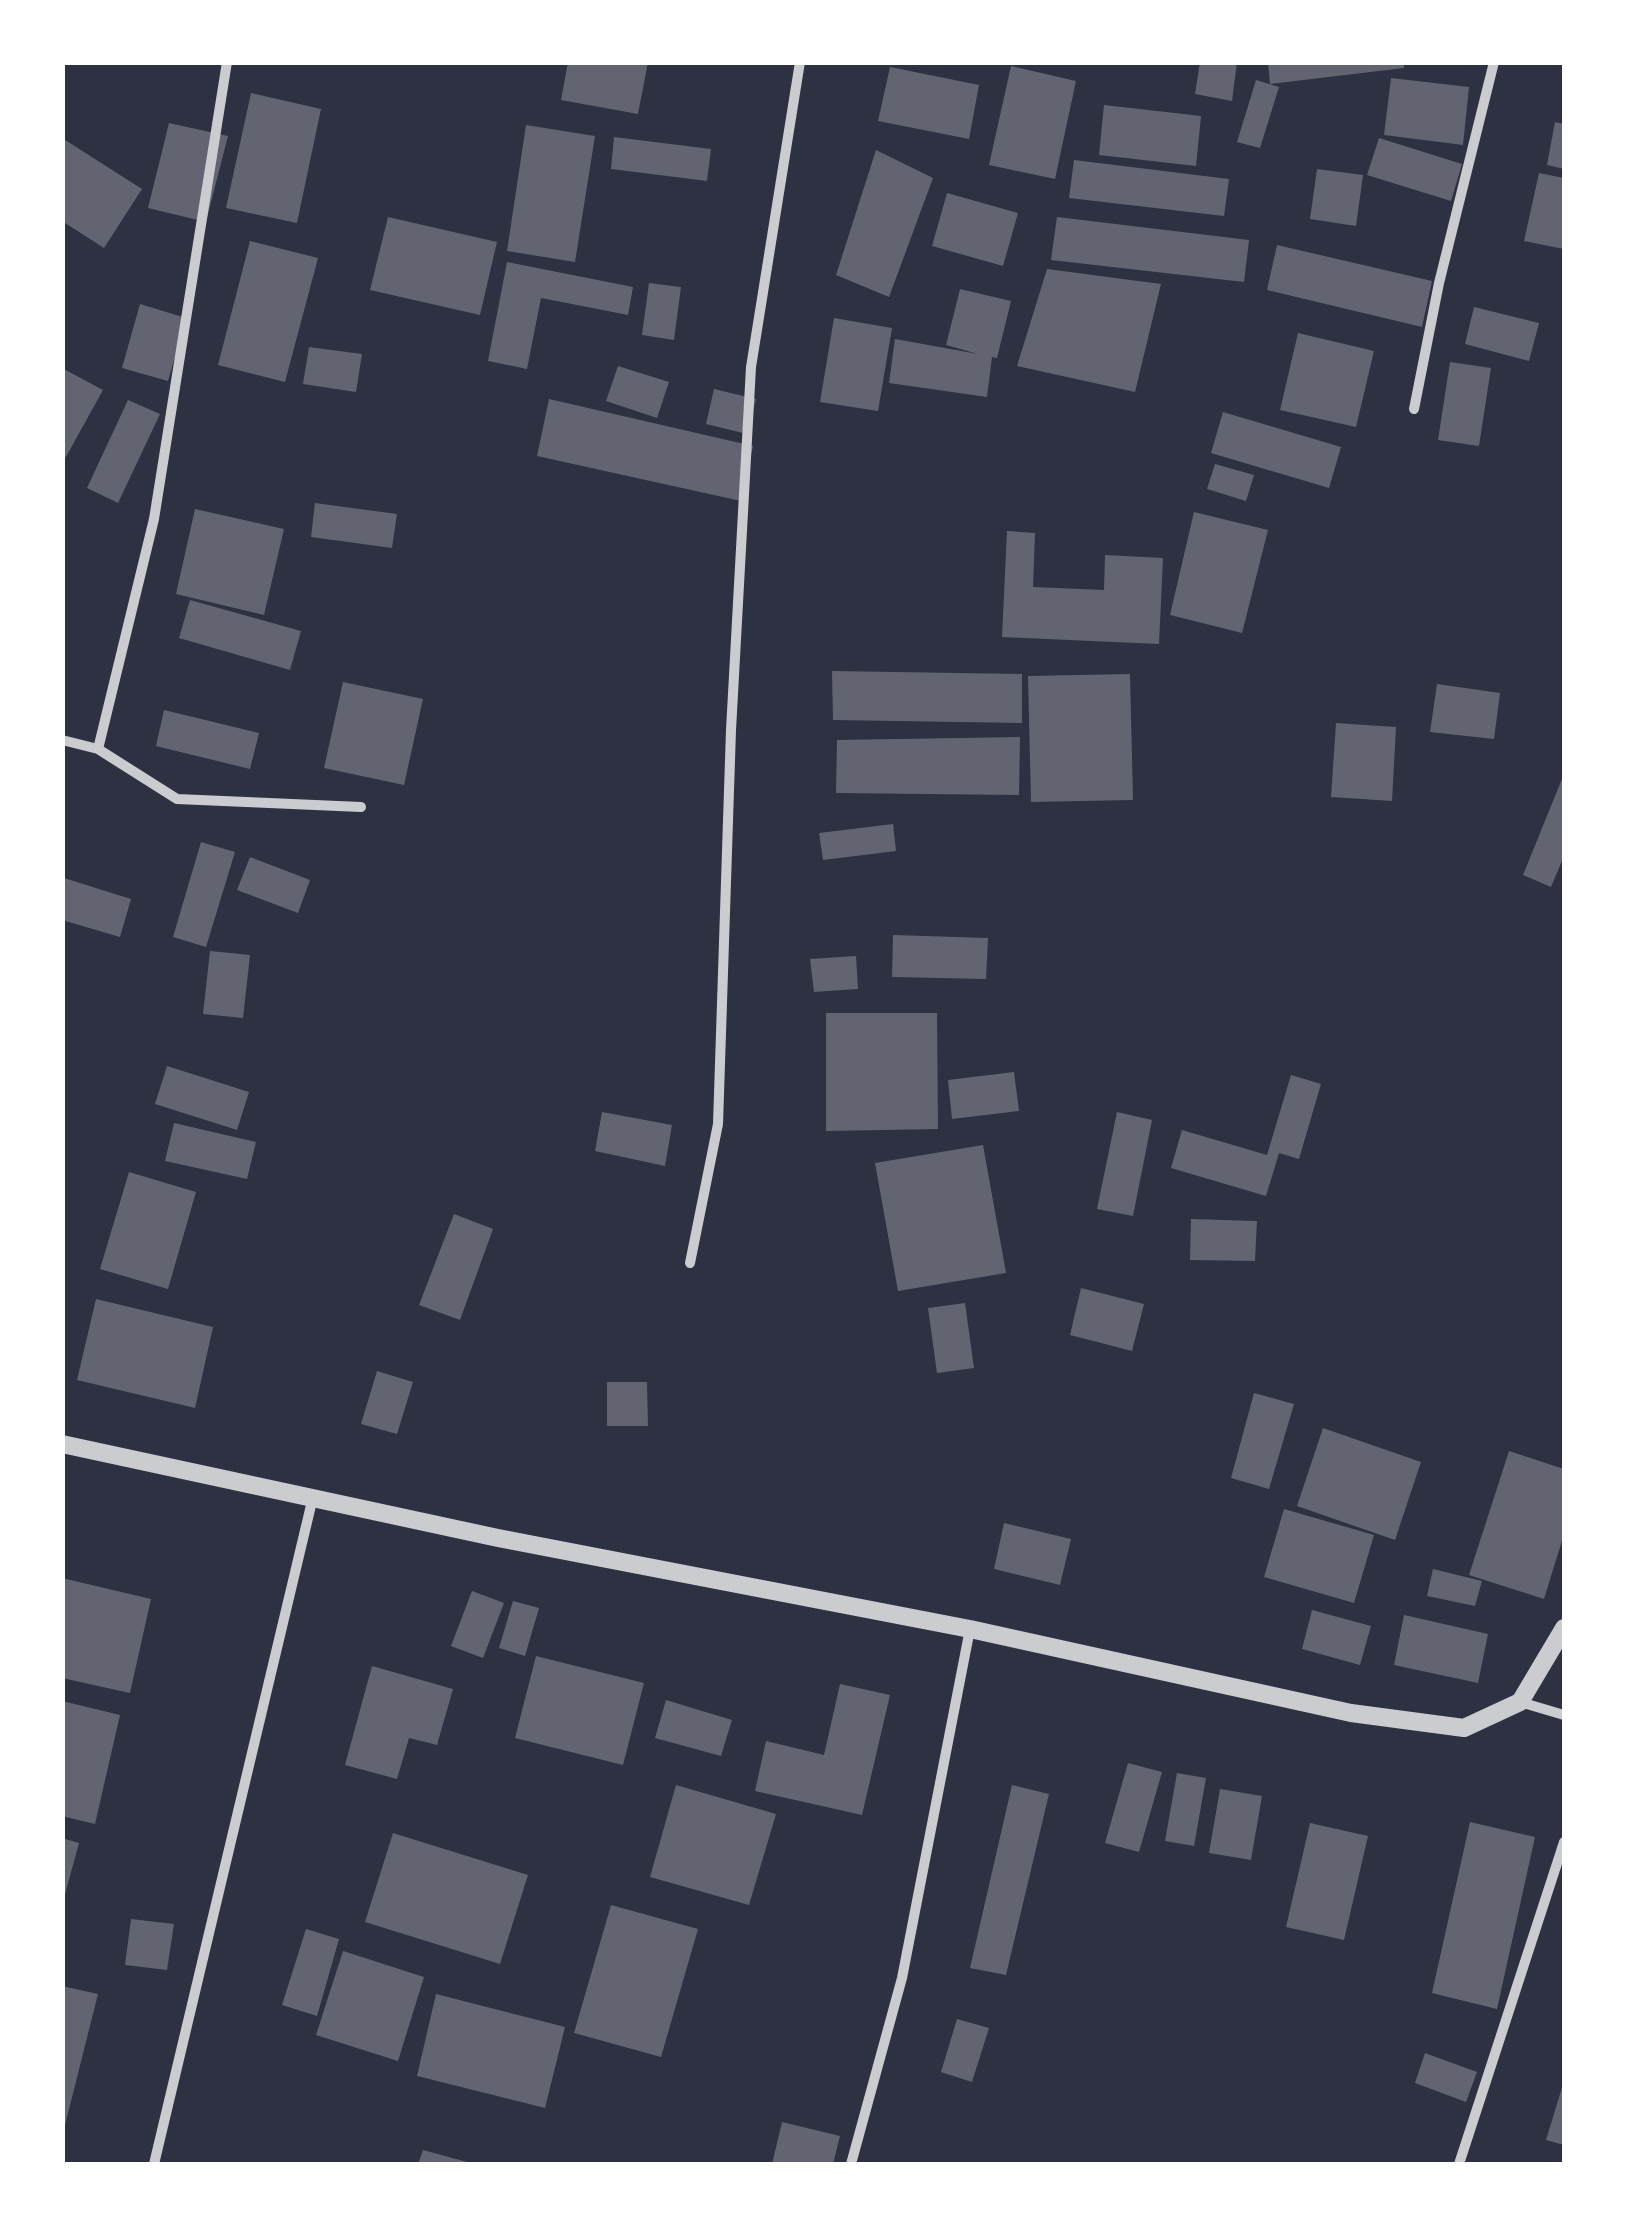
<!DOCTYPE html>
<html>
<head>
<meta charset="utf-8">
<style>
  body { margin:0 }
  #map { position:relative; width:1627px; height:2227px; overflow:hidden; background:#2d3142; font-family:"Varela Round",sans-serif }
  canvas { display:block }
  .frame { position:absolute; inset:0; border:65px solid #fff; pointer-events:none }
</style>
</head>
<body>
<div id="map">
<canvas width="1627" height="2227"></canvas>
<div class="frame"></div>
</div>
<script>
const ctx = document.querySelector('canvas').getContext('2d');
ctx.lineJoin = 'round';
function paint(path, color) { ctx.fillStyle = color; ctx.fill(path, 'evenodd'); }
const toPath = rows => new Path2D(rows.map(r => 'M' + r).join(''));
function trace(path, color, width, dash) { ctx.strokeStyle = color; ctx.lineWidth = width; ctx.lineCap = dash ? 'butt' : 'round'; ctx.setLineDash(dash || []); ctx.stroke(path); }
const building = toPath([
  [568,62,648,62,638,114,561,100],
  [1200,62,1237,62,1232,101,1195,94],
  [1268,62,1404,62,1404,68,1270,84],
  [1011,66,1076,81,1055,179,989,165],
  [890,67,979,85,969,139,878,121],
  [1391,78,1469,87,1463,145,1384,135],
  [1256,80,1279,87,1260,148,1237,142],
  [251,93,321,109,297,223,226,208],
  [1104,105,1201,116,1196,166,1099,155],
  [1555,122,1564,124,1564,169,1547,165],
  [169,123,228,136,206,222,148,208],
  [526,125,595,136,575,262,507,251],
  [614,137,711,149,707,181,611,169],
  [62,138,142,189,104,248,62,221],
  [1379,138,1462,164,1451,201,1367,175],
  [876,150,933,178,889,297,836,275],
  [1074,160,1229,179,1224,216,1069,198],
  [1317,169,1363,175,1356,226,1310,219],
  [1539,173,1564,178,1564,249,1524,241],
  [947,193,1018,213,1003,266,932,246],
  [388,217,497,242,480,315,370,290],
  [1057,217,1249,240,1244,282,1051,260],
  [250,241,318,258,285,382,218,365],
  [1277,245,1432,281,1422,327,1267,290],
  [507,262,633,287,628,315,541,298,527,369,488,361],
  [1047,269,1161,284,1135,392,1017,366],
  [649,283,681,287,674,340,642,335],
  [960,289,1011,301,997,358,992,357,987,397,889,383,895,339,978,354,946,345],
  [140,304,186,318,168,381,122,368],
  [1474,307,1539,323,1529,361,1465,344],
  [834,318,892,328,878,411,820,402],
  [1298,333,1374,351,1356,427,1280,410],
  [309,347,362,354,356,392,303,384],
  [1450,362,1491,368,1479,446,1438,440],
  [618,366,669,382,657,418,606,401],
  [62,368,103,390,62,464],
  [714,389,756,399,747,434,706,424],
  [549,399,753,446,741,501,537,456],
  [128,400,160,414,118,503,87,488],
  [1223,412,1341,447,1329,488,1211,453],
  [1215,464,1254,475,1246,501,1207,489],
  [315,503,397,514,392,548,311,537],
  [195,509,284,529,264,615,176,594],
  [1194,512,1268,530,1242,633,1170,615],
  [1007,531,1035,533,1033,587,1104,590,1105,555,1163,558,1159,644,1002,637],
  [190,600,301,631,290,670,179,638],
  [832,671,1022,674,1022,723,833,720],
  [1130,674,1133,800,1031,802,1028,676],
  [343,682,423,699,404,785,324,768],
  [1437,684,1500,693,1494,739,1430,732],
  [164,710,259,733,250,769,156,746],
  [1336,723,1396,727,1392,801,1331,797],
  [1020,737,1019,795,836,793,837,740],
  [1564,774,1564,856,1551,887,1523,875],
  [893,824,896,851,823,860,819,833],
  [201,842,235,852,206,947,173,937],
  [250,857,310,880,298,913,237,890],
  [64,878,131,899,120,937,62,920],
  [893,935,988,938,986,979,892,977],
  [210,951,250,955,243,1018,203,1014],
  [856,956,858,989,814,992,810,959],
  [826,1013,937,1013,938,1129,826,1131],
  [167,1066,249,1092,237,1130,155,1104],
  [1014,1072,1019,1111,952,1119,948,1080],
  [1291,1075,1321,1084,1299,1159,1279,1153,1266,1196,1171,1168,1182,1130,1267,1155],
  [602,1112,672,1125,665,1166,595,1151],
  [1117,1112,1152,1120,1133,1216,1097,1209],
  [174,1123,256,1142,247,1179,165,1161],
  [983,1145,1006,1273,898,1291,875,1163],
  [129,1172,196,1192,168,1289,100,1269],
  [454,1214,493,1229,460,1320,419,1305],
  [1191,1219,1257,1221,1255,1261,1190,1260],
  [1081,1288,1144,1304,1132,1351,1070,1335],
  [96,1299,213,1327,195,1408,77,1380],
  [965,1303,974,1368,937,1373,928,1308],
  [377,1371,413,1382,397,1434,361,1424],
  [607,1382,647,1382,648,1426,607,1426],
  [1254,1393,1294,1404,1269,1489,1231,1478],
  [1323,1428,1421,1462,1395,1540,1297,1506],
  [1509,1451,1564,1469,1564,1534,1544,1599,1469,1575],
  [1284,1509,1374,1535,1354,1603,1264,1577],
  [1004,1523,1071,1539,1060,1585,994,1569],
  [1433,1569,1482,1581,1475,1606,1427,1596],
  [62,1578,151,1599,130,1693,62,1678],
  [472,1591,504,1603,483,1658,451,1646],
  [513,1601,539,1608,525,1656,499,1648],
  [1312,1610,1371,1626,1360,1665,1302,1649],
  [1404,1615,1488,1634,1478,1683,1394,1665],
  [536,1656,644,1683,623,1765,515,1738],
  [372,1666,453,1689,437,1745,409,1738,397,1779,345,1765],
  [840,1684,890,1695,862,1815,755,1791,766,1741,824,1755],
  [666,1700,732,1720,721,1756,655,1738],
  [62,1701,120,1715,95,1824,62,1816],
  [1128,1763,1162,1772,1139,1852,1105,1843],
  [1177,1773,1206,1778,1194,1846,1165,1841],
  [676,1785,776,1814,749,1905,650,1877],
  [1012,1785,1049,1794,1006,1975,970,1968],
  [1220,1789,1262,1796,1251,1860,1209,1853],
  [1470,1822,1535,1837,1497,2009,1432,1993],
  [1310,1823,1368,1836,1344,1940,1286,1927],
  [393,1833,528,1875,500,1964,365,1922],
  [62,1838,79,1843,64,1898,62,1898],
  [611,1905,698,1929,661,2057,574,2033],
  [131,1919,174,1924,167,1970,125,1965],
  [306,1929,339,1939,317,2016,282,2005],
  [343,1951,424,1977,398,2061,316,2035],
  [62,1986,98,1994,64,2129,62,2129],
  [436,1994,565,2027,545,2108,417,2076],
  [957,2019,989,2028,972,2082,941,2072],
  [1425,2053,1477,2072,1466,2102,1415,2083],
  [1564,2081,1564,2145,1546,2140],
  [782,2122,840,2136,833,2164,772,2164],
  [423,2150,471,2163,471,2164,418,2164]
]);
const minor = toPath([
  [1414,409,1439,283,1494,62],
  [62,740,98,749,177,799,361,807],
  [98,749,154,519,227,62],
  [690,1263,718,1124,731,730,751,367,800,62],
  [1520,1702,1564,1715],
  [154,2164,313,1497],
  [851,2164,902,1978,970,1629],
  [1459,2164,1564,1842]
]);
const tertiary = toPath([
  [62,1444,498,1538,970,1629,1351,1713,1464,1728,1520,1702,1564,1628]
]);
paint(building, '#626471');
trace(minor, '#caccd0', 10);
trace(tertiary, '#caccd0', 18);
</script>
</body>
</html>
